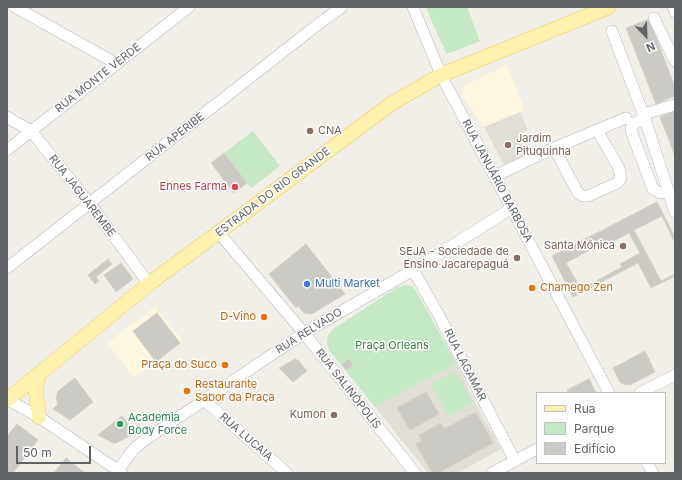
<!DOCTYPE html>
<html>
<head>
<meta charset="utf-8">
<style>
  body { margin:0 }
  #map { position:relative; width:682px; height:480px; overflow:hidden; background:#f1efe8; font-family:Inter,sans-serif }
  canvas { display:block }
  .frame { position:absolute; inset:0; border:8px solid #5f6368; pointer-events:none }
  .legend { position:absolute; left:536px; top:392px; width:130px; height:72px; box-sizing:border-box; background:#fff; border:1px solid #bfc1c3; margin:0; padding:5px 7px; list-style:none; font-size:12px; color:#5f6368 }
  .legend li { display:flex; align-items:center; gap:8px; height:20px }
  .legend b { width:20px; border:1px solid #bfc1c3 }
  .north { position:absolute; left:626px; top:16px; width:40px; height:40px; -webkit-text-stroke:3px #fff; paint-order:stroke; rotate:157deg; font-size:11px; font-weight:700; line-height:16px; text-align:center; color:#5f6368 }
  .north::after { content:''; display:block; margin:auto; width:14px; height:18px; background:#5f6368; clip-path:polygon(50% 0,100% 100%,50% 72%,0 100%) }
  .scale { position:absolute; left:16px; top:446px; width:75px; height:18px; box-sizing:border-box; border:2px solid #5f6368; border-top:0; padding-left:5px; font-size:12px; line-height:14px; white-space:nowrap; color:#5f6368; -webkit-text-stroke:3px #fff; paint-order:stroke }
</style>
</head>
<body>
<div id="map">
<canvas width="682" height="480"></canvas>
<div class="frame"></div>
<ul class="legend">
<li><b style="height:5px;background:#fff2af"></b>Rua</li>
<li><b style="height:11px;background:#c5e8c5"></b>Parque</li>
<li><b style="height:11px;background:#cccac5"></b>Edifício</li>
</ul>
<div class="north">N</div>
<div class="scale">50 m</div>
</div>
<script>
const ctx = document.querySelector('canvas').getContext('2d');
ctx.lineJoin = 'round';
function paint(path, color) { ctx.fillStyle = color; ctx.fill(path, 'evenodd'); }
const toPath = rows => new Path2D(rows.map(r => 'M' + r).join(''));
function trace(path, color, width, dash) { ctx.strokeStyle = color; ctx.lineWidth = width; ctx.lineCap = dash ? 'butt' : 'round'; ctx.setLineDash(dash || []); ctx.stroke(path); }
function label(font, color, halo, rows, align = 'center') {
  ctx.font = font + ' Inter,sans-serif'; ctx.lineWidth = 3; ctx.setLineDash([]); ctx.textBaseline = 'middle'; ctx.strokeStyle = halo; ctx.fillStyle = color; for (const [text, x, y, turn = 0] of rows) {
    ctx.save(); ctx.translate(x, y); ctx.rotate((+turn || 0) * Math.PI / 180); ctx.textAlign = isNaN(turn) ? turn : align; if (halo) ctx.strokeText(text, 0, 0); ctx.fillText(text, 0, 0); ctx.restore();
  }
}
const commercial = toPath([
  [507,65,524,108,520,112,484,127,462,96,462,89,467,84],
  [155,307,183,341,134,378,107,343]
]);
const education = toPath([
  [520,112,528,130,518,135,527,155,505,164,503,163,484,127],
  [457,364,476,404,501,449,458,473,428,473,375,407]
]);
const green = toPath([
  [429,7,467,7,480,41,450,53,446,53,426,8],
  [253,131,280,166,251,188,224,153],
  [404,285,412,286,416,291,457,364,375,407,329,350,327,343,328,335,333,329,396,288],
  [455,371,473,403,448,416,431,384]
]);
const building = toPath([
  [649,19,675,87,675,96,656,104,626,28,649,19],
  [675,111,675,156,660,117,675,111],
  [224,153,247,183,234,193,211,163,224,153],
  [657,202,675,237,675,276,651,288,638,263,573,297,552,256,657,202],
  [662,216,675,243,675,274,661,281,634,230,662,216],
  [629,233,640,253,620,264,622,267,581,289,566,263,608,240,610,243,629,233],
  [306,244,345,294,312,314,304,313,298,306,296,308,269,274,306,244],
  [108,259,112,264,96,277,99,281,95,284,88,275,108,259],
  [121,263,133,279,116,292,104,275,121,263],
  [157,313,180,343,156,362,133,331,157,313],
  [645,351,655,372,630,385,623,384,620,382,613,368,645,351],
  [295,359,299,361,307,371,293,382,279,368,295,359],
  [349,359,353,365,346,370,342,364,349,359],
  [75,378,93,402,70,420,53,409,58,404,56,398,58,391,75,378],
  [589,379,596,393,569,393,567,390,589,379],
  [426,392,439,414,410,430,397,408,426,392],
  [476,412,493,443,438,473,432,473,416,444,422,441,419,435,441,423,444,429,476,412],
  [122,416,136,433,116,443,113,443,98,435,122,416],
  [17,424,38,440,13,473,7,473,7,436,17,424],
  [66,458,85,473,54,473,66,458]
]);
const minor = toPath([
  [15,7,117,64],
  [413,7,441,75,609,393],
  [673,7,675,12],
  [654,18,675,61],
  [612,31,645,119,675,212],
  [643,114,675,105],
  [7,117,31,131,90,204,149,284],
  [645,119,632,124,631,130,633,136,653,189,660,193,669,192],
  [554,148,578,193,583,196,588,196,617,183,621,178,619,168,597,130],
  [7,150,189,7],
  [495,176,554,148,626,118],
  [219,233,304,333,415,473],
  [7,268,321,22,342,7],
  [413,270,437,312,515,461],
  [640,393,675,375],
  [8,400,39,417,122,473],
  [205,401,287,473],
  [647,463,653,473],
  [118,470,133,450,142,442,304,333,413,270,512,208],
  [492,473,537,449]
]);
const major = toPath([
  [38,375,36,392,39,417],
  [7,400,149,284,391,104,441,75,609,7]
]);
const markers = [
  [310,131,4,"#8d6e63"],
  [508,145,4,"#8d6e63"],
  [235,187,4,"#e0444e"],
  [623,246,4,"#8d6e63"],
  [517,258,4,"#8d6e63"],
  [307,284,4,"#3f7fe0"],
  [532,288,4,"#e8710a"],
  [264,317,4,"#e8710a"],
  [225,365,4,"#e8710a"],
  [187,391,4,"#e8710a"],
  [334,415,4,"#8d6e63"],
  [120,424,4,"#2e9e5b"]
];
const streetNames = [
  ["RUA MONTE VERDE",98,78,-38],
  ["RUA APERIBE",175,137,-38],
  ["RUA JANUÁRIO BARBOSA",497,181,62],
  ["ESTRADA DO RIO GRANDE",273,192,-37],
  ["RUA JAGUAREMBE",82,196,52],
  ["RUA RELVADO",309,331,-32],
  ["RUA LAGAMAR",465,365,63],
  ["RUA SALINÓPOLIS",348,389,52],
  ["RUA LUCAIA",246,437,41]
];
const educationNames = [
  ["CNA",318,131,"left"],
  ["Jardim",516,139,"left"],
  ["Pituquinha",516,152,"left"],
  ["Santa Mônica",615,246],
  ["SEJA - Sociedade de",509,252],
  ["Ensino Jacarepaguá",509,265],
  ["Kumon",326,415]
];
const healthNames = [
  ["Ennes Farma",227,187]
];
const shopNames = [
  ["Multi Market",315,284]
];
const foodNames = [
  ["Chamego Zen",540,288],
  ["D-Vino",256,317,"right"],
  ["Praça do Suco",217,365,"right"],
  ["Restaurante",195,385],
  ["Sabor da Praça",195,398]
];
const parkNames = [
  ["Praça Orleans",392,346]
];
const leisureNames = [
  ["Academia",128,418],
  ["Body Force",128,431]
];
paint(commercial, '#fef7e0');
paint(education, '#e1ded6');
paint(green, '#c5e8c5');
paint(building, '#cccac5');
trace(building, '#d6d1c6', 1);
trace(minor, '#b5b8bc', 12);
trace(major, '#f2c960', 15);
trace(minor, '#fff', 11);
trace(major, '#fff2af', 14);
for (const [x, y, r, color] of markers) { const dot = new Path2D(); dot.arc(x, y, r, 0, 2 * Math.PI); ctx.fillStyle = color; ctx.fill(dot); trace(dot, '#fff', 1.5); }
label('11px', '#5f6368', '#fff', streetNames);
label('11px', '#785e54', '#fff', educationNames, 'right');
label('11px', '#be3a42', '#fff', healthNames, 'right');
label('11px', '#366cbe', '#fff', shopNames, 'left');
label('11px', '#c56008', '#fff', foodNames, 'left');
label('11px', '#348238', '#fff', parkNames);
label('11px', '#27864d', '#fff', leisureNames, 'left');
</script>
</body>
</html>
